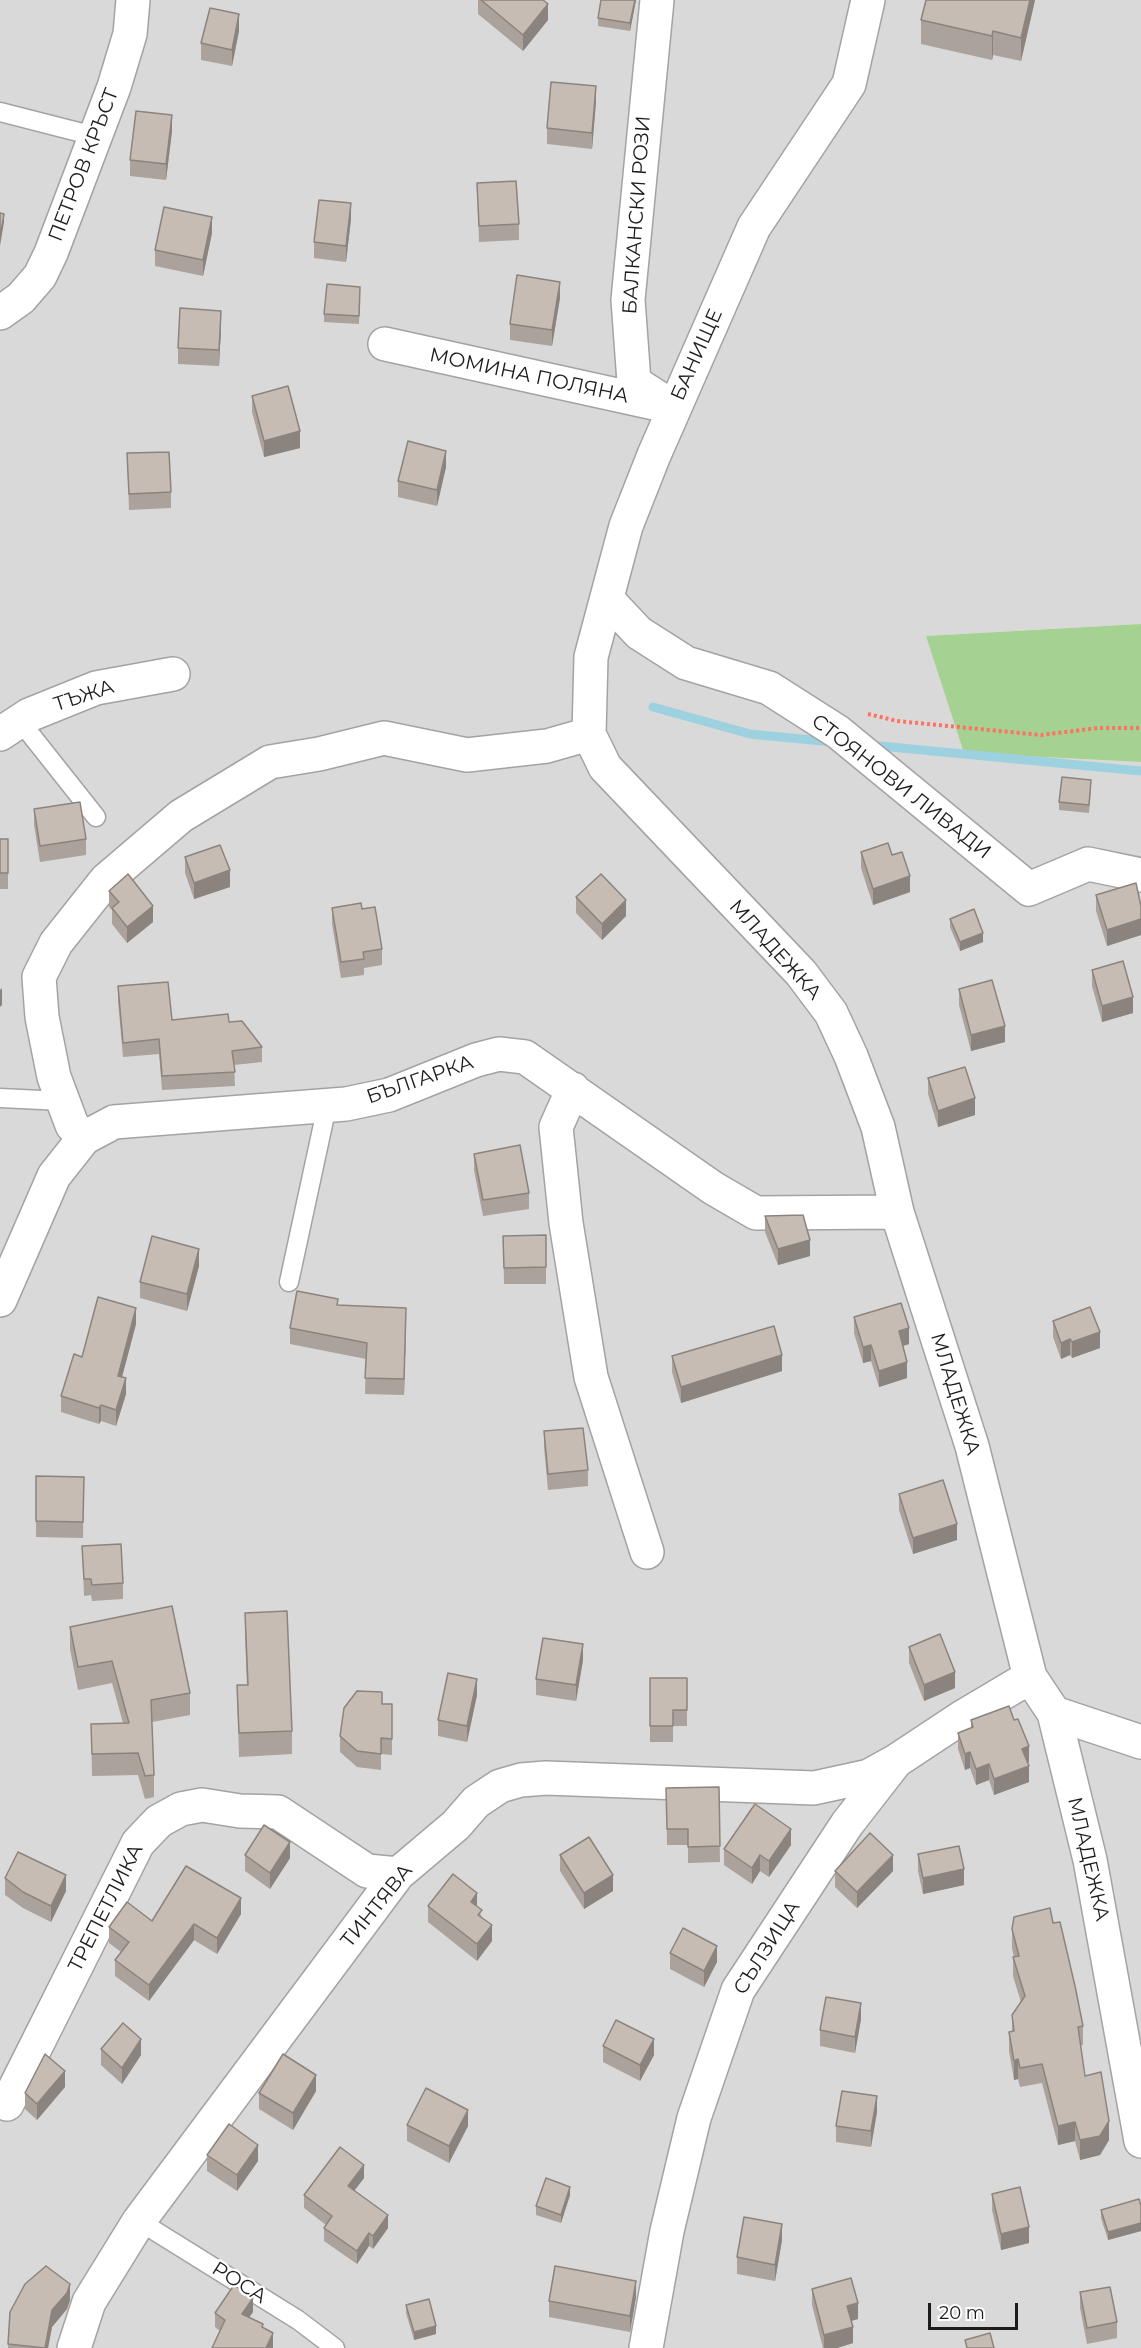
<!DOCTYPE html>
<html>
<head>
<meta charset="utf-8">
<style>
  body { margin:0 }
  #map { position:relative; width:1141px; height:2348px; overflow:hidden; background:#eeeae1; font-family:Montserrat,sans-serif }
  canvas { display:block }
  .scale { position:absolute; left:928px; top:2303px; width:90px; height:27px; box-sizing:border-box; border:3px solid #1c1c1c; border-top:0; padding-left:8px; font-size:18px; line-height:21px; white-space:nowrap; color:#1c1c1c; -webkit-text-stroke:4px #fff; paint-order:stroke }
</style>
</head>
<body>
<div id="map">
<canvas width="1141" height="2348"></canvas>
<div class="scale">20 m</div>
</div>
<script>
const ctx = document.querySelector('canvas').getContext('2d');
ctx.lineJoin = 'round';
function paint(path, color) { ctx.fillStyle = color; ctx.fill(path, 'evenodd'); }
const toPath = rows => new Path2D(rows.map(r => 'M' + r).join(''));
function trace(path, color, width, dash) { ctx.strokeStyle = color; ctx.lineWidth = width; ctx.lineCap = dash ? 'butt' : 'round'; ctx.setLineDash(dash || []); ctx.stroke(path); }
function label(font, color, halo, rows, align = 'center') {
  ctx.font = font + ' Montserrat,sans-serif'; ctx.lineWidth = 4.5; ctx.setLineDash([]); ctx.textBaseline = 'middle'; ctx.strokeStyle = halo; ctx.fillStyle = color; for (const [text, x, y, turn = 0] of rows) {
    ctx.save(); ctx.translate(x, y); ctx.rotate((+turn || 0) * Math.PI / 180); ctx.textAlign = isNaN(turn) ? turn : align; if (halo) ctx.strokeText(text, 0, 0); ctx.fillText(text, 0, 0); ctx.restore();
  }
}
const residential = toPath([
  [0,0,1141,0,1141,624,927,636,965,753,1141,762,1141,2348,0,2348]
]);
const forest = toPath([
  [1141,624,1141,762,964,753,926,636]
]);
const stream = toPath([
  [653,707,750,734,832,742],
  [870,745,1141,771]
]);
const path = toPath([
  [868,714,897,721,1041,735,1098,728,1141,728]
]);
const service = toPath([
  [0,112,94,136],
  [20,721,96,817],
  [0,1098,62,1101],
  [289,1282,327,1106],
  [139,2221,298,2320,335,2348]
]);
const minor = toPath([
  [657,0,628,300,634,382,674,408],
  [868,0,849,84,754,227,654,455,626,526,591,657,589,734,605,767,801,973,831,1013,851,1056,878,1127,897,1212,972,1446,1030,1677,1054,1713,1090,1860,1141,2141],
  [0,313,21,298,40,276,51,253,114,87,130,34,133,0],
  [385,344,658,404],
  [607,599,639,633,686,663,769,688,838,732,1029,889,1088,864,1141,875],
  [0,734,29,715,96,688,173,674],
  [573,1089,556,1127,566,1223,591,1377,647,1552],
  [84,1138,72,1125,54,1077,42,1017,39,977,56,943,106,880,181,816,270,762,319,754,384,738,467,755,547,746,589,734],
  [0,1300,54,1176,84,1138,114,1122,346,1104,389,1095,476,1060,499,1054,525,1057,713,1188,756,1213,897,1212],
  [1054,1713,1141,1742],
  [7,2104,138,1843,159,1821,181,1809,202,1805,240,1811,278,1812,367,1871,398,1874],
  [74,2348,89,2302,139,2221,398,1874,456,1825,476,1802,500,1786,521,1780,546,1778,814,1788,869,1776,896,1761],
  [646,2348,667,2231,694,2118,738,1990,847,1824,896,1761,961,1718,1030,1677]
]);
const wall = toPath([
  [478,0,543,0,548,20,523,51,478,14],
  [636,0,630,31,598,26,598,18],
  [1035,0,1021,61,993,55,992,60,921,44,921,20],
  [239,31,232,66,201,60,201,43],
  [596,102,592,149,547,144,547,128],
  [172,131,166,180,130,176,130,160],
  [477,183,519,224,519,240,479,242],
  [351,219,346,262,314,258,314,242],
  [212,233,203,276,155,266,155,250],
  [360,295,359,324,324,322,324,314],
  [560,298,552,346,510,340,510,324],
  [221,327,219,366,178,364,178,348],
  [252,396,300,448,264,457,252,412],
  [127,453,171,492,171,508,129,510],
  [446,467,437,506,398,497,398,481],
  [1091,788,1089,813,1059,810,1059,802],
  [34,809,86,839,86,855,40,862,34,825],
  [0,839,8,839,8,889,0,889],
  [861,852,892,855,910,892,873,905,861,868],
  [185,857,230,887,194,899,185,873],
  [109,891,153,922,127,943,112,924,112,910,109,907],
  [1096,895,1141,906,1141,935,1107,946,1096,911],
  [576,897,626,916,602,940,576,913],
  [332,908,362,909,382,949,382,965,364,968,364,975,341,978,332,924],
  [950,919,983,942,960,951,950,927],
  [1092,970,1133,1013,1102,1022,1092,986],
  [118,986,172,1020,229,1022,262,1047,262,1062,234,1065,235,1086,162,1090,159,1054,123,1057,118,1001],
  [959,989,1005,1042,971,1051,959,1005],
  [928,1078,975,1115,938,1127,928,1094],
  [474,1154,529,1193,529,1209,483,1216,474,1170],
  [765,1216,810,1256,778,1265,765,1232],
  [503,1236,546,1267,546,1284,504,1284],
  [199,1266,187,1311,140,1298,140,1282],
  [338,1305,406,1324,404,1395,365,1394,366,1359,290,1344,290,1328],
  [854,1317,909,1344,903,1346,907,1378,879,1387,871,1361,863,1363,854,1333],
  [1053,1321,1100,1348,1072,1358,1070,1355,1061,1359,1053,1337],
  [136,1324,122,1377,126,1394,116,1426,101,1421,99,1424,61,1412,61,1396],
  [672,1356,782,1371,681,1403,672,1372],
  [544,1431,588,1470,588,1486,548,1490,544,1447],
  [36,1476,84,1477,83,1538,36,1537],
  [899,1494,957,1540,913,1554,899,1510],
  [82,1546,123,1583,123,1599,92,1601,91,1595,84,1596],
  [245,1613,292,1731,292,1754,239,1757,237,1685,247,1685,245,1637],
  [70,1627,190,1693,190,1715,152,1722,154,1775,154,1797,145,1799,138,1775,92,1776,91,1724,123,1723,112,1683,78,1690,70,1649],
  [909,1647,955,1688,924,1701,909,1663],
  [583,1660,576,1701,536,1695,536,1679],
  [650,1678,687,1678,687,1726,673,1726,673,1742,650,1742],
  [477,1695,467,1742,438,1736,438,1720],
  [382,1704,392,1704,392,1755,381,1754,381,1770,357,1767,340,1752,340,1736],
  [971,1720,1029,1762,1028,1763,1029,1782,994,1795,989,1780,976,1785,970,1768,965,1770,958,1749,958,1733,971,1728],
  [719,1787,720,1862,688,1863,688,1845,667,1845,666,1788],
  [791,1845,769,1877,760,1871,752,1884,724,1865,724,1849],
  [918,1854,964,1885,923,1894,918,1871],
  [245,1855,290,1858,270,1889,245,1871],
  [560,1855,613,1891,584,1909,560,1871],
  [835,1871,893,1871,857,1908,835,1887],
  [5,1878,66,1891,51,1922,23,1908,5,1895],
  [428,1906,477,1906,492,1941,477,1961,428,1922],
  [241,1914,217,1954,194,1940,149,2001,115,1976,115,1960,121,1952,109,1943,109,1927,152,1921],
  [1053,1923,1083,2026,1083,2045,1080,2045,1085,2076,1109,2140,1100,2155,1080,2160,1075,2141,1058,2145,1042,2083,1020,2087,1018,2079,1014,2080,1009,2051,1009,2032,1012,2032,1012,2015,1021,2002,1013,1976,1013,1957,1014,1957,1012,1948,1012,1929],
  [670,1953,717,1962,704,1987,670,1969],
  [861,2019,855,2053,820,2046,820,2030],
  [603,2046,654,2055,640,2081,603,2062],
  [101,2049,141,2055,122,2084,101,2065],
  [65,2087,37,2120,25,2109,25,2093],
  [316,2091,293,2130,259,2109,259,2093],
  [877,2112,871,2147,836,2142,836,2126],
  [407,2125,468,2126,449,2163,407,2141],
  [207,2155,258,2161,237,2191,207,2171],
  [364,2178,354,2191,388,2228,373,2249,369,2246,357,2264,324,2241,324,2228,326,2225,304,2208,304,2195],
  [992,2194,1029,2243,1001,2250,992,2210],
  [570,2195,561,2223,536,2215,536,2206],
  [1141,2206,1141,2231,1108,2240,1101,2218,1101,2210],
  [782,2240,775,2281,737,2274,737,2257],
  [812,2289,858,2319,851,2321,853,2343,837,2348,823,2348,812,2305],
  [1080,2292,1117,2322,1117,2338,1087,2344,1080,2308],
  [636,2297,630,2332,549,2317,549,2301],
  [70,2300,67,2309,52,2327,48,2348,8,2348,10,2312],
  [406,2305,436,2334,414,2340,406,2313],
  [253,2312,249,2317,263,2328,273,2348,220,2331,215,2327,215,2313]
]);
const shadedWall = toPath([
  [635,0,636,0,630,31,630,23],
  [1030,0,1035,0,1021,61,1021,38],
  [548,4,548,20,523,51,523,35],
  [239,14,239,31,232,66,232,50],
  [993,31,993,55,992,60,992,36],
  [596,86,596,102,592,149,592,133],
  [172,115,172,131,166,180,166,164],
  [351,203,351,219,346,262,346,246],
  [4,214,4,222,0,246,0,238],
  [212,217,212,233,203,276,203,260],
  [560,282,560,298,552,346,552,330],
  [221,311,221,327,219,366,219,350],
  [300,431,300,448,264,457,264,441],
  [446,451,446,467,437,506,437,490],
  [230,870,230,887,194,899,194,883],
  [910,876,910,892,873,905,873,889],
  [626,900,626,916,602,940,602,924],
  [153,906,153,922,127,943,127,927],
  [1141,919,1141,935,1107,946,1107,930],
  [983,933,983,942,960,951,960,942],
  [2,988,2,1005,0,1007,0,990],
  [1133,997,1133,1013,1102,1022,1102,1006],
  [1005,1026,1005,1042,971,1051,971,1035],
  [975,1098,975,1115,938,1127,938,1111],
  [810,1240,810,1256,778,1265,778,1249],
  [199,1249,199,1266,187,1311,187,1294],
  [136,1308,136,1324,118,1392,118,1376],
  [406,1308,406,1324,404,1395,404,1379],
  [909,1328,909,1344,899,1347,899,1331],
  [1100,1332,1100,1348,1072,1358,1072,1342],
  [1070,1339,1070,1355,1061,1359,1061,1343],
  [871,1345,871,1361,863,1363,863,1347],
  [782,1355,782,1371,681,1403,681,1387],
  [907,1362,907,1378,879,1387,879,1371],
  [126,1378,126,1394,116,1426,116,1410],
  [101,1405,101,1421,99,1424,99,1408],
  [957,1524,957,1540,913,1554,913,1538],
  [583,1644,583,1660,576,1701,576,1685],
  [955,1672,955,1688,924,1701,924,1685],
  [477,1679,477,1695,467,1742,467,1726],
  [1029,1746,1029,1762,1022,1765,1022,1749],
  [970,1752,970,1768,965,1770,965,1754],
  [989,1764,989,1780,976,1785,976,1769],
  [1029,1766,1029,1782,994,1795,994,1779],
  [791,1829,791,1845,769,1877,769,1861],
  [290,1842,290,1858,270,1889,270,1873],
  [760,1855,760,1871,752,1884,752,1868],
  [893,1855,893,1871,857,1908,857,1892],
  [964,1869,964,1885,923,1894,923,1878],
  [66,1875,66,1891,51,1922,51,1906],
  [613,1875,613,1891,584,1909,584,1893],
  [477,1893,477,1910,471,1902],
  [241,1898,241,1914,217,1954,217,1938],
  [194,1924,194,1940,149,2001,149,1985],
  [492,1925,492,1941,477,1961,477,1944],
  [717,1946,717,1962,704,1987,704,1971],
  [861,2003,861,2019,855,2053,855,2037],
  [141,2039,141,2055,122,2084,122,2068],
  [654,2039,654,2055,640,2081,640,2065],
  [1018,2059,1018,2079,1014,2080,1014,2061],
  [65,2071,65,2087,37,2120,37,2104],
  [316,2075,316,2091,293,2130,293,2113],
  [877,2096,877,2112,871,2147,871,2131],
  [468,2110,468,2126,449,2163,449,2146],
  [1109,2121,1109,2140,1100,2155,1080,2160,1080,2140],
  [1075,2122,1075,2141,1058,2145,1058,2126],
  [258,2145,258,2161,237,2191,237,2175],
  [364,2165,364,2178,348,2199,348,2186],
  [570,2187,570,2195,561,2223,561,2215],
  [388,2215,388,2228,373,2249,373,2236],
  [1141,2223,1141,2231,1108,2240,1108,2232],
  [782,2224,782,2240,775,2281,775,2265],
  [1029,2227,1029,2243,1001,2250,1001,2234],
  [369,2233,369,2246,357,2264,357,2251],
  [636,2281,636,2297,630,2332,630,2316],
  [70,2284,70,2300,67,2309,52,2327,48,2348,45,2348,52,2310],
  [253,2298,253,2312,242,2328,242,2314],
  [858,2303,858,2319,847,2322,847,2306],
  [436,2326,436,2334,414,2340,414,2332],
  [853,2327,853,2343,837,2348,824,2348,824,2335],
  [273,2333,273,2348,266,2348]
]);
const building = toPath([
  [481,0,543,0,548,4,523,35,481,0],
  [601,0,635,0,630,23,598,18,601,0],
  [926,0,1030,0,1021,38,993,31,992,36,921,20,926,0],
  [210,8,239,14,232,50,201,43,210,8],
  [551,82,596,86,592,133,547,128,551,82],
  [136,111,172,115,166,164,130,160,136,111],
  [516,181,519,224,479,226,477,183,516,181],
  [319,200,351,203,346,246,314,242,319,200],
  [164,207,212,217,203,260,155,250,164,207],
  [0,213,4,214,0,238,0,213],
  [517,275,560,282,552,330,510,324,517,275],
  [327,284,360,287,359,316,324,314,327,284],
  [180,308,221,311,219,350,178,348,180,308],
  [288,386,300,431,264,441,252,396,288,386],
  [408,441,446,451,437,490,398,481,408,441],
  [169,452,171,492,129,494,127,453,169,452],
  [1062,777,1091,780,1089,805,1059,802,1062,777],
  [80,802,86,839,40,846,34,809,80,802],
  [0,839,8,839,8,873,0,873,0,839],
  [888,843,892,855,902,852,910,876,873,889,861,852,888,843],
  [220,845,230,870,194,883,185,857,220,845],
  [128,874,153,906,127,927,112,908,119,902,109,891,128,874],
  [601,874,626,900,602,924,576,897,601,874],
  [1136,883,1141,906,1141,919,1107,930,1096,895,1136,883],
  [361,903,362,909,375,907,382,949,363,952,364,959,341,962,332,908,361,903],
  [974,909,983,933,960,942,950,919,974,909],
  [1123,961,1133,997,1102,1006,1092,970,1123,961],
  [992,980,1005,1026,971,1035,959,989,992,980],
  [168,982,172,1020,228,1014,229,1022,242,1021,262,1047,232,1051,235,1072,162,1076,159,1039,123,1043,118,986,168,982],
  [965,1067,975,1098,938,1111,928,1078,965,1067],
  [520,1145,529,1193,483,1200,474,1154,520,1145],
  [803,1215,810,1240,778,1249,765,1216,803,1215],
  [546,1235,546,1267,504,1268,503,1236,546,1235],
  [152,1236,199,1249,187,1294,140,1282,152,1236],
  [297,1291,338,1299,337,1305,406,1308,404,1379,365,1378,367,1343,290,1328,297,1291],
  [98,1297,136,1308,118,1376,126,1378,116,1410,101,1405,99,1408,61,1396,74,1354,82,1357,98,1297],
  [901,1303,909,1328,899,1331,907,1362,879,1371,871,1345,863,1347,854,1317,901,1303],
  [1090,1307,1100,1332,1072,1342,1070,1339,1061,1343,1053,1321,1090,1307],
  [774,1326,782,1355,681,1387,672,1356,774,1326],
  [583,1428,588,1470,548,1474,544,1431,583,1428],
  [36,1476,84,1477,83,1522,36,1521,36,1476],
  [943,1480,957,1524,913,1538,899,1494,943,1480],
  [121,1544,123,1583,92,1585,91,1579,84,1579,82,1546,121,1544],
  [172,1606,190,1693,151,1700,154,1775,145,1776,138,1753,92,1754,91,1724,129,1723,112,1661,78,1667,70,1627,172,1606],
  [287,1611,292,1731,239,1733,237,1685,248,1685,245,1613,287,1611],
  [940,1634,955,1672,924,1685,909,1647,940,1634],
  [543,1638,583,1644,576,1685,536,1679,543,1638],
  [448,1673,477,1679,467,1726,438,1720,448,1673],
  [650,1678,687,1678,687,1710,673,1710,673,1726,650,1726,650,1678],
  [357,1691,382,1692,382,1704,392,1704,392,1739,381,1738,381,1754,357,1751,340,1736,344,1708,357,1691],
  [1009,1706,1014,1720,1018,1719,1029,1746,1022,1749,1029,1766,994,1779,989,1764,976,1769,970,1752,965,1754,958,1733,973,1727,971,1720,1009,1706],
  [719,1787,720,1846,688,1847,688,1829,667,1829,666,1788,719,1787],
  [755,1804,791,1829,769,1861,760,1855,752,1868,724,1849,755,1804],
  [264,1825,290,1842,270,1873,245,1855,264,1825],
  [870,1833,893,1855,857,1892,835,1871,870,1833],
  [589,1837,613,1875,584,1893,560,1855,589,1837],
  [959,1846,964,1869,923,1878,918,1854,959,1846],
  [18,1852,66,1875,51,1906,23,1892,5,1878,18,1852],
  [186,1866,241,1898,217,1938,194,1924,149,1985,115,1960,129,1942,109,1927,127,1902,152,1921,186,1866],
  [453,1874,477,1893,471,1902,482,1910,478,1915,492,1925,477,1944,428,1906,453,1874],
  [1050,1908,1053,1923,1060,1922,1075,1986,1083,2026,1078,2027,1085,2076,1101,2072,1109,2121,1100,2136,1080,2140,1075,2122,1058,2126,1042,2064,1020,2068,1018,2059,1014,2061,1009,2032,1014,2031,1012,2015,1025,1996,1013,1957,1019,1956,1012,1929,1014,1917,1050,1908],
  [683,1928,717,1946,704,1971,670,1953,683,1928],
  [826,1997,861,2003,855,2037,820,2030,826,1997],
  [616,2020,654,2039,640,2065,603,2046,616,2020],
  [123,2023,141,2039,122,2068,101,2049,123,2023],
  [45,2054,65,2071,37,2104,25,2093,45,2054],
  [283,2054,316,2075,293,2113,259,2093,283,2054],
  [426,2088,468,2110,449,2146,407,2125,426,2088],
  [842,2091,877,2096,871,2131,836,2126,842,2091],
  [229,2124,258,2145,237,2175,207,2155,229,2124],
  [340,2147,364,2165,348,2186,388,2215,373,2236,369,2233,357,2251,324,2228,332,2216,304,2195,340,2147],
  [546,2178,570,2187,561,2215,536,2206,546,2178],
  [1020,2187,1029,2227,1001,2234,992,2194,1020,2187],
  [1139,2199,1141,2206,1141,2223,1108,2232,1101,2210,1139,2199],
  [744,2217,782,2224,775,2265,737,2257,744,2217],
  [46,2266,70,2284,67,2293,52,2310,45,2348,8,2344,10,2312,25,2284,46,2266],
  [555,2266,636,2281,630,2316,549,2301,555,2266],
  [851,2278,858,2303,847,2306,853,2327,824,2335,812,2289,851,2278],
  [234,2285,253,2298,242,2314,263,2324,262,2327,273,2333,266,2348,212,2348,225,2320,215,2313,234,2285],
  [1110,2287,1117,2322,1087,2328,1080,2292,1110,2287],
  [429,2299,436,2326,414,2332,406,2305,429,2299],
  [990,2333,994,2348,967,2348,965,2340,990,2333]
]);
const streetNames = [
  ["ПЕТРОВ КРЪСТ",84,165,-69],
  ["БАЛКАНСКИ РОЗИ",637,215,-86],
  ["БАНИЩЕ",697,355,-66],
  ["МОМИНА ПОЛЯНА",529,376,12],
  ["ТЪЖА",84,696,-18],
  ["СТОЯНОВИ ЛИВАДИ",901,787,38],
  ["МЛАДЕЖКА",775,950,48],
  ["БЪЛГАРКА",420,1080,-19],
  ["МЛАДЕЖКА",955,1394,73],
  ["МЛАДЕЖКА",1088,1859,77],
  ["ТИНТЯВА",377,1906,-51],
  ["ТРЕПЕТЛИКА",106,1908,-63],
  ["СЪЛЗИЦА",767,1948,-58],
  ["РОСА",239,2283,32]
];
paint(residential, '#dad9d9');
paint(forest, '#a5d192');
trace(stream, '#9dd1e0', 9);
trace(service, '#a3a3a3', 21);
trace(minor, '#a3a3a3', 36);
trace(path, '#ff7161', 4, [3, 3]);
trace(service, '#fff', 18);
trace(minor, '#fff', 33);
paint(wall, '#aaa29b');
paint(shadedWall, '#8b847e');
paint(building, '#c6bcb4');
trace(building, '#8b847e', 1.5);
label('20px', '#1c1c1c', '#fff', streetNames);
</script>
</body>
</html>
